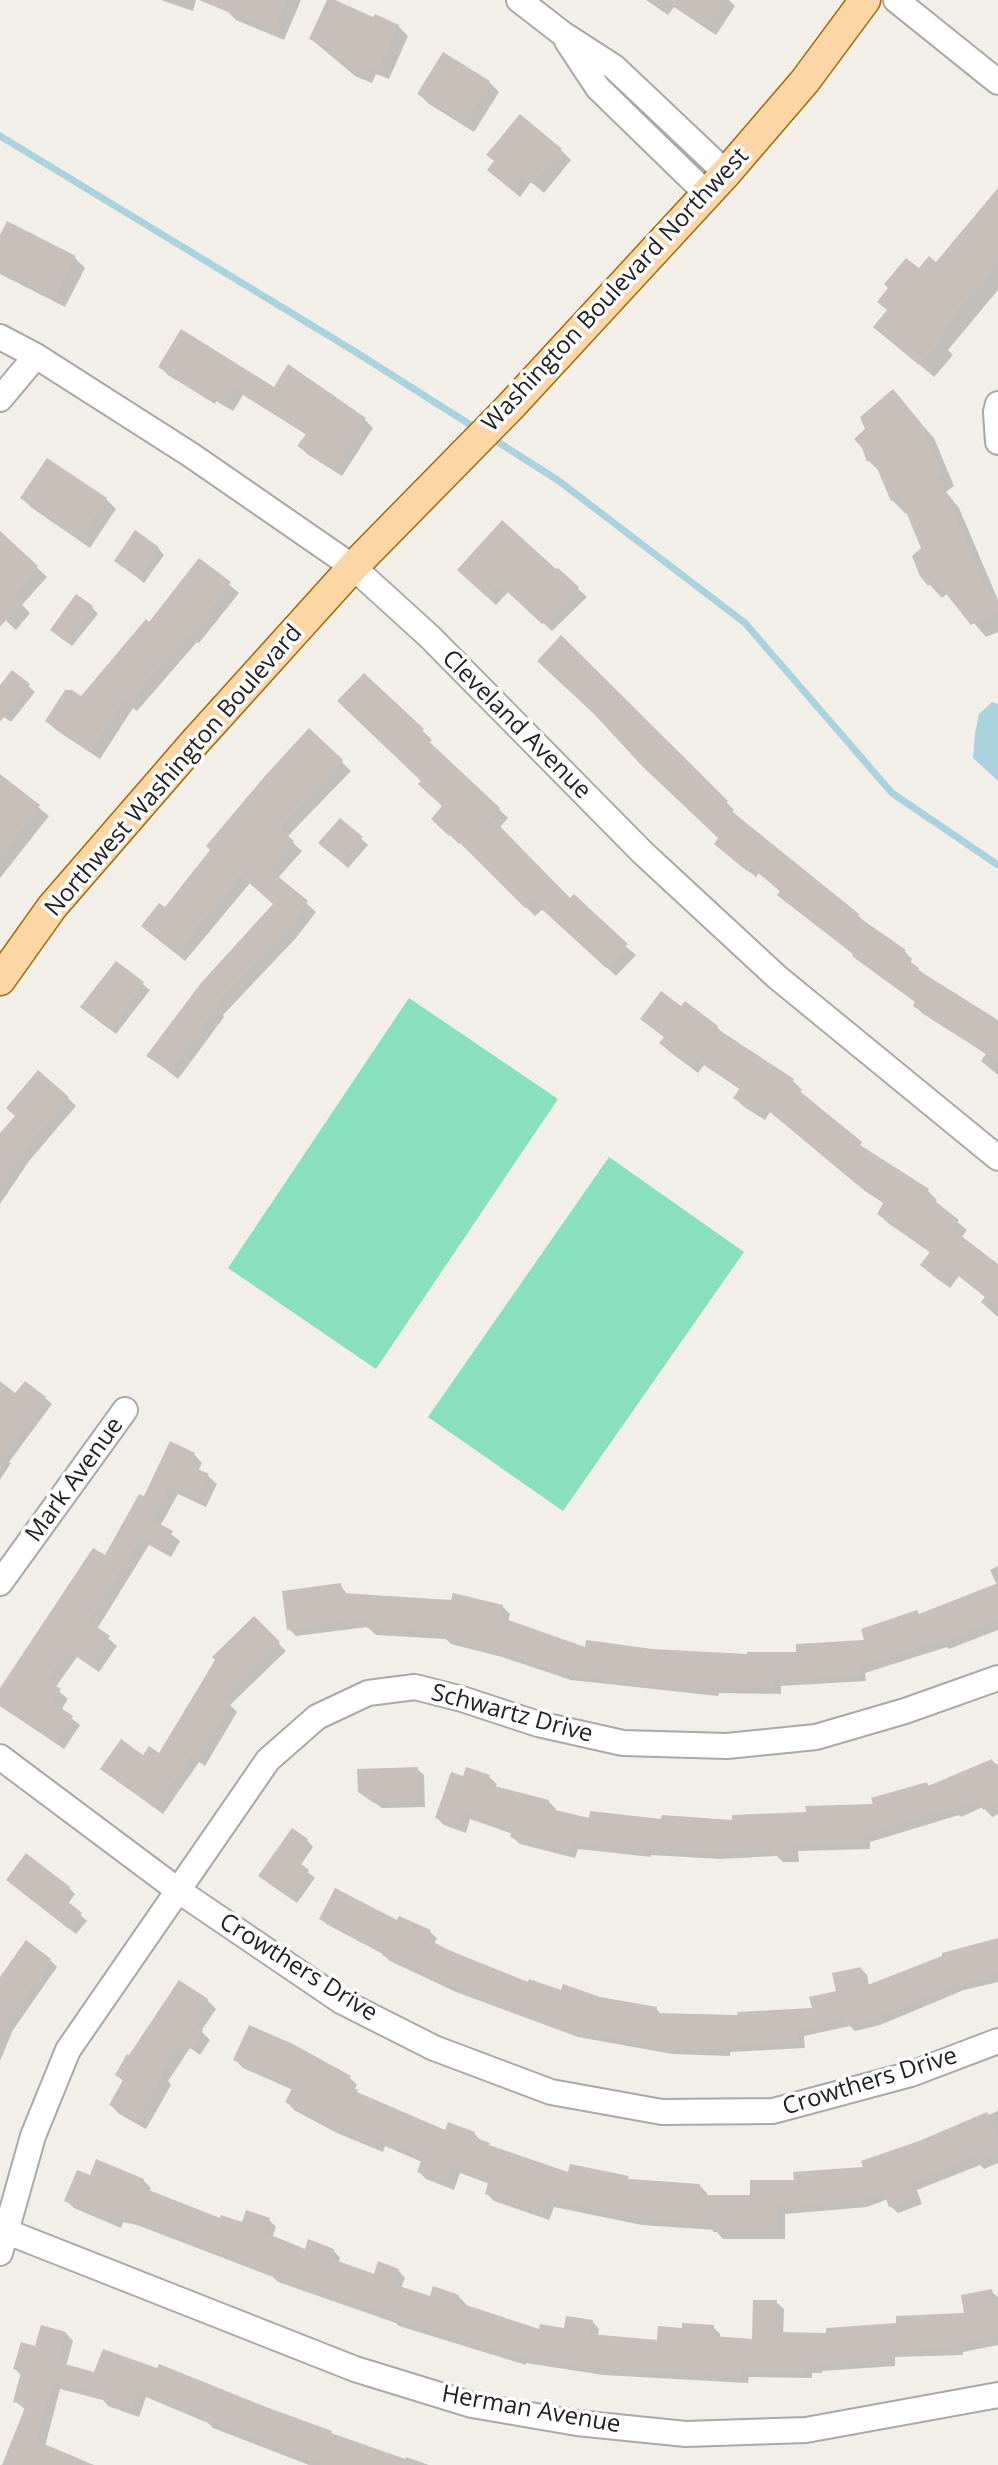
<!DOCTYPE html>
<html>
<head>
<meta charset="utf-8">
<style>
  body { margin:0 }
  canvas { display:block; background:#f2efe9 }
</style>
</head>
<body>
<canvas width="998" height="2465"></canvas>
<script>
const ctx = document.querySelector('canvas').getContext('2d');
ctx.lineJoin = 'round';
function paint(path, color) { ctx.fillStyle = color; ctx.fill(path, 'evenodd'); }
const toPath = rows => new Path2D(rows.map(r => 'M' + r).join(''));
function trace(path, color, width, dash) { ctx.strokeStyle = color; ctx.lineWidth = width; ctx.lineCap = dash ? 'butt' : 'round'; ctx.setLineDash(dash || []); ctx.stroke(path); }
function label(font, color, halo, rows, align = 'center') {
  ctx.font = font + ' "Open Sans",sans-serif'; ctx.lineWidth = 7; ctx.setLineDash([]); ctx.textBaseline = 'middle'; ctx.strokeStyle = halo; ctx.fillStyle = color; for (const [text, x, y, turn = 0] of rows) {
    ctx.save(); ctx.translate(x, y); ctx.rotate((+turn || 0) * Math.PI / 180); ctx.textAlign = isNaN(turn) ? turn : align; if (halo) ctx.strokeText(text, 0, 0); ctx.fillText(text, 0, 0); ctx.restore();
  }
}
const pitch = toPath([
  [409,998,558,1099,376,1369,228,1268],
  [609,1157,744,1252,563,1511,428,1417]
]);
const water = toPath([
  [992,702,998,704,998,781,973,758,975,733,979,714]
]);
const shadow = toPath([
  [161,0,196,0,193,11],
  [230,0,301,0,284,40,236,20,226,10],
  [329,0,374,19,398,26,408,36,389,79,376,74,372,83,355,76,311,39],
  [646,0,729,0,735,6,716,35,674,7,668,15],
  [444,54,489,82,499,92,474,132,429,104,419,94],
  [561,150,571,160,544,193,531,182,520,197,500,180],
  [998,197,998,290,948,350,953,355,934,377,876,327,919,271,936,265],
  [0,239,75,258,85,268,65,307,0,274],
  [289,366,365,420,373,428,342,476,307,454,299,446,307,435,243,395,233,411,216,401,215,404,168,375,160,367,274,390],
  [893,392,934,438,954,486,946,492,959,508,998,600,998,632,986,637,948,593,942,598,929,584,923,549,908,513,906,514,892,500,881,473,869,461,868,430],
  [48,460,106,499,116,509,90,548,32,508,22,498],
  [3,536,47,577,22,605,30,613,16,630,0,615,0,539],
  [158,548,164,555,144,583,116,560],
  [200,560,239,593,199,643,197,642,137,711,133,708,100,759,56,730,47,721,81,698,149,624],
  [558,570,587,597,552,631,509,591,496,605,468,579],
  [92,607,98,614,72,646,59,636],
  [561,637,734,810,731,813,858,915,865,923,905,952,912,959,910,963,998,1033,998,1075,981,1061,986,1054,922,1013,915,1006,917,1003,862,963,855,955,786,902,779,895,781,892,759,873,756,877,723,851,720,838],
  [12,672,35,692,11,722,0,714,0,688],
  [364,675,432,740,429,743,508,818,499,828,570,901,636,955,616,976,543,909,535,916,461,842,459,844,433,819,444,807,423,781],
  [309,730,351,771,287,837,302,851,278,878,316,912,296,938,223,1015,224,1017,178,1079,149,1056,275,905,250,883,185,961,153,935,165,909],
  [0,776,49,816,0,878],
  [340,820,368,845,348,868,327,849],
  [116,963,150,990,116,1034,89,1013],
  [682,1009,717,1027,726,1037,793,1081,802,1090,799,1093,870,1153,928,1191,937,1200,935,1203,967,1230,961,1238,998,1267,998,1317,981,1302,985,1297,959,1276,950,1288,931,1274,931,1253,888,1223,879,1214,885,1204,865,1191,770,1112,765,1120,744,1107,735,1098,741,1090,704,1065,698,1073,670,1052,661,1043,665,1038,642,1019],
  [68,1098,76,1106,29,1161,0,1204,0,1136],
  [0,1395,45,1398,52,1404,9,1462,11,1463,0,1480],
  [194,1454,202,1463,198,1471,208,1476,217,1484,206,1507,178,1494,160,1526,180,1541,171,1557,149,1545,97,1629,117,1646,99,1672,77,1657,55,1688,68,1699,61,1710,80,1725,64,1749,3,1708,0,1706,0,1691,106,1557,145,1499],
  [998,1566,998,1630,949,1649,947,1647,865,1673,866,1681,781,1686,781,1694,719,1693,718,1696,571,1680,502,1657,451,1644,446,1639,376,1635,367,1627,296,1636,289,1629,340,1585,348,1595,502,1606,510,1614,508,1621,587,1649,749,1656,798,1654,867,1642,920,1615,997,1585,990,1570],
  [254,1618,286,1651,230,1705,237,1712,205,1766,199,1762,163,1814,102,1769,160,1756],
  [991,1761,998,1765,998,1814,992,1817,983,1807,961,1817,959,1815,870,1842,870,1849,798,1851,799,1862,783,1862,777,1856,720,1859,651,1855,651,1857,578,1849,575,1858,520,1844,512,1837,513,1834,470,1819,466,1833,444,1825,437,1818,464,1778,489,1777,497,1784,495,1788,548,1801,556,1809,555,1812,590,1820,734,1822,876,1806,926,1783,930,1787],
  [417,1769,424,1775,425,1807,382,1808,360,1792],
  [307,1840,313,1847,300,1866,315,1878,297,1903,267,1882],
  [8,1880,69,1888,75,1894,68,1904,87,1921,76,1934],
  [321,1919,398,1922,430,1932,437,1938,434,1944,529,1984,656,2009,662,2015,739,2017,814,2010,838,1992,860,1968,867,1975,869,1986,998,1940,998,1982,964,1990,880,2025,855,2031,850,2026,804,2036,805,2048,730,2052,730,2056,672,2054,578,2037,456,1992,390,1961,383,1954,328,1925],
  [50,1960,57,1967,13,2030,0,2061,0,1980],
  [207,2000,216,2009,201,2031,210,2040,200,2055,190,2048,168,2081,171,2085,146,2129,119,2114,111,2105,124,2082,117,2075],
  [235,2060,349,2077,357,2085,354,2090,361,2096,446,2132,474,2133,482,2142,493,2149,570,2174,699,2185,707,2193,707,2197,752,2197,796,2181,866,2168,920,2142,998,2111,998,2163,984,2169,980,2165,917,2190,922,2204,898,2213,890,2206,888,2199,867,2207,785,2214,785,2239,723,2239,715,2230,642,2225,554,2207,549,2220,494,2201,487,2194,490,2184,460,2173,454,2190,426,2179,419,2172,422,2162,385,2146,383,2152,337,2133,294,2110,287,2102,293,2090,243,2068],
  [90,2177,143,2180,151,2188,149,2192,221,2221,243,2225,269,2220,276,2227,272,2238,306,2251,333,2250,340,2258,338,2263,375,2276,398,2270,405,2278,401,2288,431,2298,458,2296,466,2304,465,2307,541,2332,565,2330,592,2321,599,2329,598,2336,658,2342,683,2330,713,2327,720,2334,720,2338,754,2341,776,2302,784,2309,783,2334,828,2335,966,2315,991,2291,998,2297,998,2345,963,2352,963,2355,895,2357,895,2366,822,2371,822,2373,812,2373,812,2378,749,2377,748,2383,603,2375,526,2363,526,2365,399,2326,396,2323,278,2282,273,2277,137,2225,123,2222,121,2228,74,2208,67,2201],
  [66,2333,73,2341,66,2366,331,2433,335,2436,405,2461,406,2457,429,2465,309,2465,213,2428,208,2423,146,2397,139,2417,108,2406,103,2400,60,2389,45,2446,71,2465,4,2465,26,2410,15,2401,22,2376,15,2369,37,2348]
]);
const stream = toPath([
  [0,136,354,351,477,429],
  [490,437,559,481,745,623,892,793,998,865]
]);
const building = toPath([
  [199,0,287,0,274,31],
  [327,0,335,0,373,17,375,14,399,25,378,71,366,65,362,74,343,66,345,61,329,54,331,49,309,39],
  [666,0,723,0,705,26],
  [443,52,490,81,464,123,417,94],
  [520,114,562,149,533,184,520,174,509,188,487,170,494,161,486,155],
  [998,188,998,261,936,336,941,340,919,365,873,327,887,310,877,302,888,288,884,284,906,258,919,268,929,256,936,262],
  [7,221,76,256,54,299,0,270,0,235],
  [181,329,274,387,288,364,366,418,333,469,297,446,306,434,234,388,224,404,208,394,206,397,158,367],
  [893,389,921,423,941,472,934,478,946,493,982,580,993,595,998,606,998,613,971,625,935,580,928,586,920,576,912,556,921,548,900,497,891,501,873,459,867,462,862,448,854,439,865,429,860,417],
  [47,458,107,498,79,539,20,498],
  [502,520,556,569,558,568,579,587,542,624,499,584,487,597,457,570],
  [135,530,159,547,137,577,114,561],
  [0,531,38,566,13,594,22,602,0,627],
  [199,558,231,582,190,636,187,634,127,704,123,700,90,751,45,721,65,690,72,690,81,696,146,619,149,622],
  [76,594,93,606,65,641,50,630],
  [561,635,728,801,724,805,859,914,857,916,906,950,902,956,919,968,918,970,998,1020,998,1061,913,1006,915,1002,852,956,853,954,777,895,780,891,751,867,747,871,714,844,718,838,643,767,594,714,537,661],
  [12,670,30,684,0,722,0,685],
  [364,673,424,729,420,733,500,808,491,817,570,898,574,894,628,944,606,968,533,901,525,908,451,834,449,836,431,819,442,806,418,784,421,781,337,701],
  [309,728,343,760,279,828,294,841,269,869,308,901,287,929,215,1005,217,1006,169,1071,146,1056,201,983,273,904,240,875,175,953,141,926,159,903,165,907,210,850,206,846,265,776],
  [0,774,40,805,0,856],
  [340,818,363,837,341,862,318,843],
  [116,961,144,982,109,1029,80,1007],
  [661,991,681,1006,685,1001,718,1026,716,1028,794,1079,791,1084,862,1142,860,1145,929,1189,926,1194,959,1220,952,1229,998,1264,998,1307,950,1269,940,1281,920,1265,930,1252,877,1214,884,1202,854,1182,761,1104,755,1112,733,1098,740,1088,694,1058,688,1065,659,1043,664,1037,640,1019],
  [38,1070,69,1097,21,1153,0,1184,0,1133,15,1116,6,1108],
  [0,1381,15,1393,25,1381,46,1397,0,1459],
  [170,1441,195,1453,189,1465,209,1474,197,1499,170,1486,151,1519,173,1531,162,1550,140,1538,88,1621,110,1636,90,1665,68,1650,46,1680,61,1689,52,1702,73,1716,55,1742,0,1706,0,1688,93,1548,105,1555,139,1494,144,1496],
  [341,1583,342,1593,451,1600,453,1593,503,1605,500,1617,585,1647,586,1640,652,1649,747,1654,747,1652,796,1652,796,1644,864,1640,861,1629,917,1610,919,1614,998,1583,998,1620,941,1643,940,1640,859,1666,859,1675,774,1679,774,1688,712,1687,712,1690,654,1687,562,1674,493,1650,442,1638,443,1633,367,1628,367,1619,287,1630,282,1591],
  [254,1616,280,1642,222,1698,230,1703,197,1759,191,1755,155,1808,100,1769,121,1739,143,1755,149,1746,159,1753,215,1660,212,1657],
  [992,1759,998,1774,998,1804,983,1810,978,1799,952,1811,951,1808,863,1835,864,1843,792,1844,792,1855,774,1856,774,1850,711,1852,644,1848,644,1851,571,1842,568,1852,510,1837,512,1830,463,1813,459,1826,435,1818,451,1772,463,1776,466,1767,490,1775,487,1784,549,1800,547,1808,589,1818,590,1811,661,1819,662,1815,732,1820,732,1815,806,1812,805,1806,873,1804,871,1798,927,1782,928,1786],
  [418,1767,419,1801,374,1803,358,1792,357,1769],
  [292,1828,308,1839,294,1859,309,1870,290,1898,258,1876],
  [26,1853,70,1887,62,1897,82,1913,69,1929,6,1880],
  [335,1888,397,1920,399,1916,431,1930,427,1939,451,1951,528,1982,529,1979,561,1990,563,1984,600,1997,657,2007,656,2013,738,2015,737,2012,812,2008,809,1997,836,1991,832,1973,861,1967,865,1986,942,1956,942,1953,998,1938,998,1974,957,1984,873,2019,847,2025,845,2019,799,2030,799,2042,724,2046,724,2050,664,2048,570,2031,495,2005,382,1955,383,1952,319,1919],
  [26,1940,51,1959,0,2032,0,1977],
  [179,1980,208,1999,192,2023,203,2030,191,2048,181,2041,159,2072,163,2075,137,2121,109,2105,123,2080,115,2075,127,2054,129,2055],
  [249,2025,293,2044,351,2076,346,2084,358,2090,357,2092,445,2130,448,2122,475,2132,473,2137,490,2143,489,2145,568,2172,570,2164,629,2176,628,2179,700,2184,699,2195,750,2195,750,2180,794,2180,793,2172,863,2167,861,2161,919,2141,987,2112,998,2139,998,2153,975,2162,973,2157,911,2182,916,2196,889,2207,883,2191,859,2200,778,2207,778,2232,713,2232,713,2223,633,2218,546,2200,542,2214,485,2194,489,2180,452,2167,446,2183,417,2172,422,2158,378,2140,375,2146,327,2126,285,2102,293,2087,233,2060],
  [96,2159,144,2179,141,2187,220,2218,221,2215,242,2222,246,2210,270,2218,265,2232,271,2234,271,2235,305,2249,308,2239,334,2249,330,2258,374,2274,378,2261,399,2269,393,2284,430,2296,433,2286,459,2295,457,2302,539,2329,540,2324,564,2328,566,2316,593,2320,590,2334,657,2340,658,2326,682,2328,682,2323,714,2325,713,2336,752,2339,753,2300,777,2300,777,2332,826,2333,826,2328,896,2323,896,2316,964,2313,961,2295,992,2289,994,2300,998,2299,998,2336,957,2345,957,2348,888,2350,889,2359,815,2364,815,2366,805,2366,805,2372,742,2371,742,2377,595,2368,519,2356,518,2358,390,2319,391,2317,318,2291,317,2293,269,2275,270,2272,128,2219,116,2216,113,2221,64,2201,77,2170,90,2175],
  [41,2325,66,2332,58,2362,94,2372,103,2349,157,2368,159,2364,266,2407,332,2431,331,2433,414,2462,414,2465,322,2465,204,2421,205,2418,138,2391,131,2410,99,2398,100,2395,53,2382,37,2441,94,2465,2,2465,26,2405,13,2402,21,2372,13,2369,21,2342,35,2346]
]);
const minor = toPath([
  [519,0,563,34,614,67,726,173],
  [896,0,998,82],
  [567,41,598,88,707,194],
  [0,337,36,356,191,455,353,567,430,637,643,853,777,977,998,1158],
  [0,399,36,356],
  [998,404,996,412,998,442],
  [0,1583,125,1410],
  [0,1757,179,1891,341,2001,434,2048,551,2092,662,2112,773,2111,911,2074,998,2041],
  [5,2231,355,2369,472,2405,577,2423,686,2434,806,2430,998,2395],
  [0,2253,33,2136,68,2050,268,1760,317,1717,368,1693,415,1687,462,1699,538,1724,623,1743,727,1746,816,1737,905,1711,998,1678]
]);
const major = toPath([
  [0,980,52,907,195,742,353,567,510,407,726,173,805,81,865,0]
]);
const streetNames = [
  ["Washington Boulevard Northwest",616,290,-47],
  ["Cleveland Avenue",516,725,45],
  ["Northwest Washington Boulevard",174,771,-49],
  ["Mark Avenue",75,1480,-54],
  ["Schwartz Drive",512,1714,15],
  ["Crowthers Drive",298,1968,32],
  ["Crowthers Drive",870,2082,-17],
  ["Herman Avenue",531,2410,10]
];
paint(pitch, '#88e0be');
paint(water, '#aad3df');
paint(shadow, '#0003');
trace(stream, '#aad3df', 7);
paint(building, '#c7bfb8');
trace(minor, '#a9a9a9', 28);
trace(major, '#a06b00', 33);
trace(minor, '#fff', 24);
trace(major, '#fcd6a4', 30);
label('24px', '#222', '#fff', streetNames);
</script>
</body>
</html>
